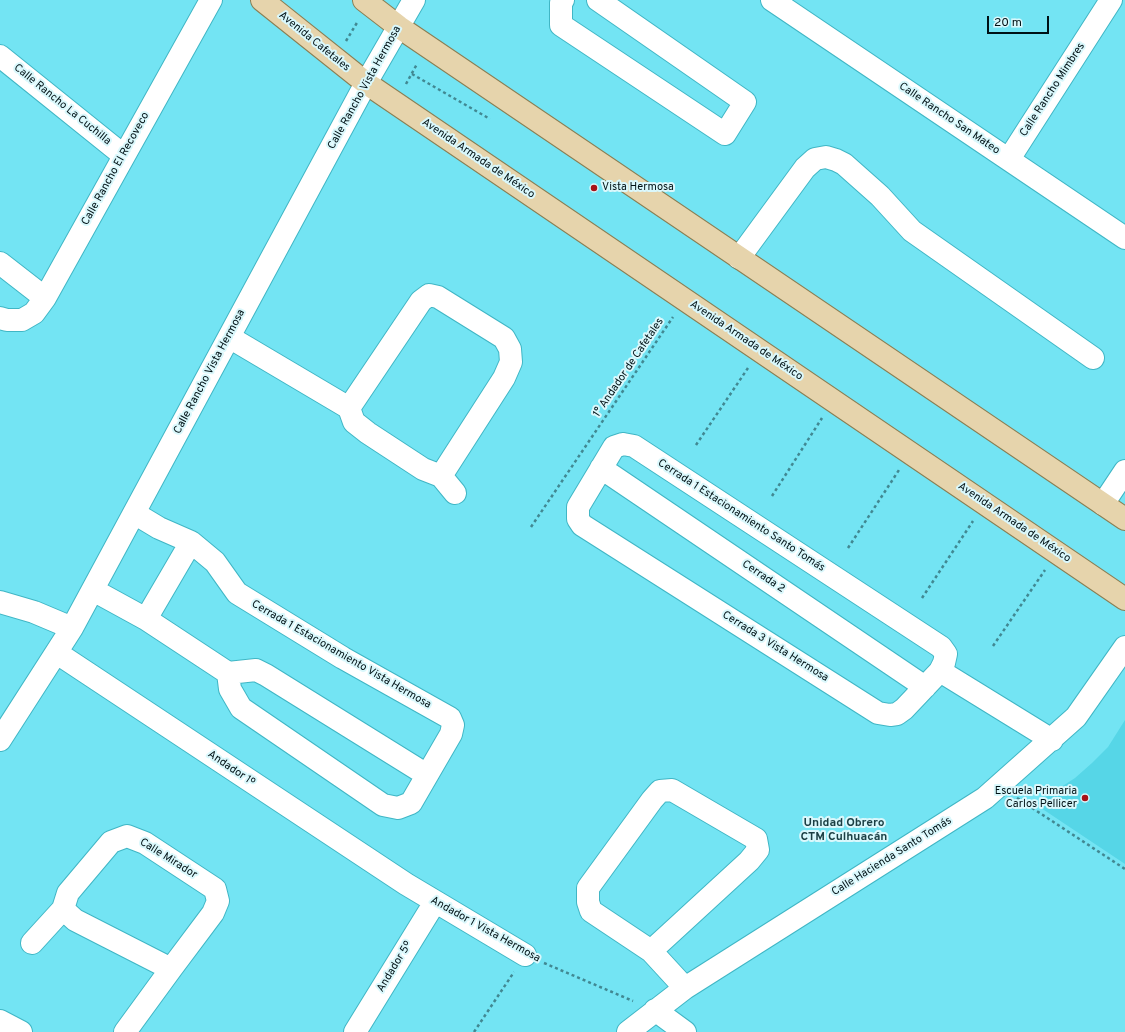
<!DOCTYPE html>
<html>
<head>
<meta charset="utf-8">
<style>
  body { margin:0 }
  #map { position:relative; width:1125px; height:1032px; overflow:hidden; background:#73e4f3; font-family:Overpass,sans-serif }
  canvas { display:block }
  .scale { position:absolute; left:987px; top:16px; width:62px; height:18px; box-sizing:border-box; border:2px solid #001115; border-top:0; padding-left:5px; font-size:12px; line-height:14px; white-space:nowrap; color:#001115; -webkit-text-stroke:3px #daf8fc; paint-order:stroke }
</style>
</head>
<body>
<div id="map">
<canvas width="1125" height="1032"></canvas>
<div class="scale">20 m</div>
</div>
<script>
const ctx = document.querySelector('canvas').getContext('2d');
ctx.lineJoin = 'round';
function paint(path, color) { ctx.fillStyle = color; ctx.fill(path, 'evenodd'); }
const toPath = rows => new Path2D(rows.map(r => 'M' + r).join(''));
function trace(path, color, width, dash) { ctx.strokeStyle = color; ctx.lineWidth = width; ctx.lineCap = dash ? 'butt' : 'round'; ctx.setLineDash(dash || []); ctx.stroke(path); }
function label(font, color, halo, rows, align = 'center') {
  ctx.font = font + ' Overpass,sans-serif'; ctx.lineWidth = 4; ctx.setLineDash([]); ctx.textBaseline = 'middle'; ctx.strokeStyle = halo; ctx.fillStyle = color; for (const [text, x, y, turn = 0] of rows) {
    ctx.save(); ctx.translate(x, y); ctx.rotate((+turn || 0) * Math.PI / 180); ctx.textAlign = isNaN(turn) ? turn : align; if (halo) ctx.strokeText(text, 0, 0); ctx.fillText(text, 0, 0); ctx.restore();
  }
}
const built = toPath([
  [1125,720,1125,864,1035,804,1075,778,1092,763,1108,747]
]);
const path = toPath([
  [346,41,358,21],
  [412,74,490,119],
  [406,84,417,64],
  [696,445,748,368],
  [772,496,822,418],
  [531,527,673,317],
  [848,548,899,470],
  [922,598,973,521],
  [993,646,1045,570],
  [1017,798,1125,869],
  [544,963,633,1001],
  [474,1032,514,972]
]);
const minor = toPath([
  [563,0,561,3,561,25,725,134,745,102,598,0],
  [772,0,1125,238],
  [0,56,123,155],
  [1009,159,1111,0],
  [739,258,805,168,815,159,826,157,836,160,844,164,880,196,912,231,1093,358],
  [0,263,45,298],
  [0,318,7,320,22,320,34,313,45,298,211,0],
  [229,337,349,408,354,422,368,433,423,469,441,476,455,493],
  [349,408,421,301,429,295,438,297,504,338,510,349,511,362,504,378,441,476],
  [623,444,634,446,941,647,946,654,944,663,940,671,904,709,897,714,890,715,878,713,582,525,578,519,578,507,614,447,623,444],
  [601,468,925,687],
  [1103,504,1125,471],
  [134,513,159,528,191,542],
  [93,590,146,619,228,673,230,689,241,708,383,805,398,808,411,803,451,734,453,725,450,718,343,658,237,593,215,562,191,542,146,619],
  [0,602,34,612,72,628],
  [57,653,406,884,525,955],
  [940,671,1052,740],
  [228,673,256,670,266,675,427,775],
  [0,740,72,628,366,83,414,0],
  [32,943,63,909],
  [651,951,749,861,758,850,756,839,672,790,660,791,652,800,588,888,588,902,591,911,651,951,685,988],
  [655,1010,685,1032],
  [0,1021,21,1032],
  [125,1032,171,969,213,913,218,901,215,889,145,843,127,836,111,842,68,893,63,909,75,920,171,969],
  [355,1032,435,902],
  [628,1032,685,988,985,798,1076,717,1125,647]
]);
const major = toPath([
  [262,0,366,83,1125,599],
  [364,0,399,27,1125,519]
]);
const markers = [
  [594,188,4,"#a71217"],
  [1085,798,4,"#a71217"]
];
const streetNames = [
  ["Avenida Cafetales",314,42,39],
  ["Calle Rancho Vista Hermosa",365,88,-61],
  ["Calle Rancho Mimbres",1053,90,-57],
  ["Calle Rancho La Cuchilla",62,105,39],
  ["Calle Rancho San Mateo",949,119,34],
  ["Avenida Armada de México",478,159,34],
  ["Calle Rancho El Recoveco",116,169,-61],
  ["Avenida Armada de México",746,341,34],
  ["1° Andador de Cafetales",629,368,-56],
  ["Calle Rancho Vista Hermosa",210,372,-62],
  ["Cerrada 1 Estacionamiento Santo Tomás",741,516,33],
  ["Avenida Armada de México",1014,523,34],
  ["Cerrada 2",763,577,34],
  ["Cerrada 3 Vista Hermosa",775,647,32],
  ["Cerrada 1 Estacionamiento Vista Hermosa",341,655,30],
  ["Andador 1º",231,769,34],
  ["Calle Hacienda Santo Tomás",892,857,-32],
  ["Calle Mirador",168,859,32],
  ["Andador 1 Vista Hermosa",485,930,29],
  ["Andador 5º",395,967,-59]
];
const poiNames = [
  ["Vista Hermosa",602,188],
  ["Escuela Primaria",1077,792,"right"],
  ["Carlos Pellicer",1077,805,"right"]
];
const neighbourhoodNames = [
  ["Unidad Obrero",844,824],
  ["CTM Culhuacán",844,838]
];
paint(built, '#56d6e7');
trace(minor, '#40b6c5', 24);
trace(major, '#8a7e53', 24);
trace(path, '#418892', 2.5, [3, 3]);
trace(minor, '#fff', 22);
trace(major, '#e6d4ac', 22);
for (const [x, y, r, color] of markers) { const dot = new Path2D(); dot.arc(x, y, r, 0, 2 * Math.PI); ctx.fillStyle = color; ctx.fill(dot); trace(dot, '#daf8fc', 1.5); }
label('11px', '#001115', '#daf8fc', streetNames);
label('11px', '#001115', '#daf8fc', poiNames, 'left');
label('bold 12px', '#1a3e43', '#daf8fc', neighbourhoodNames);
</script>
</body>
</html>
